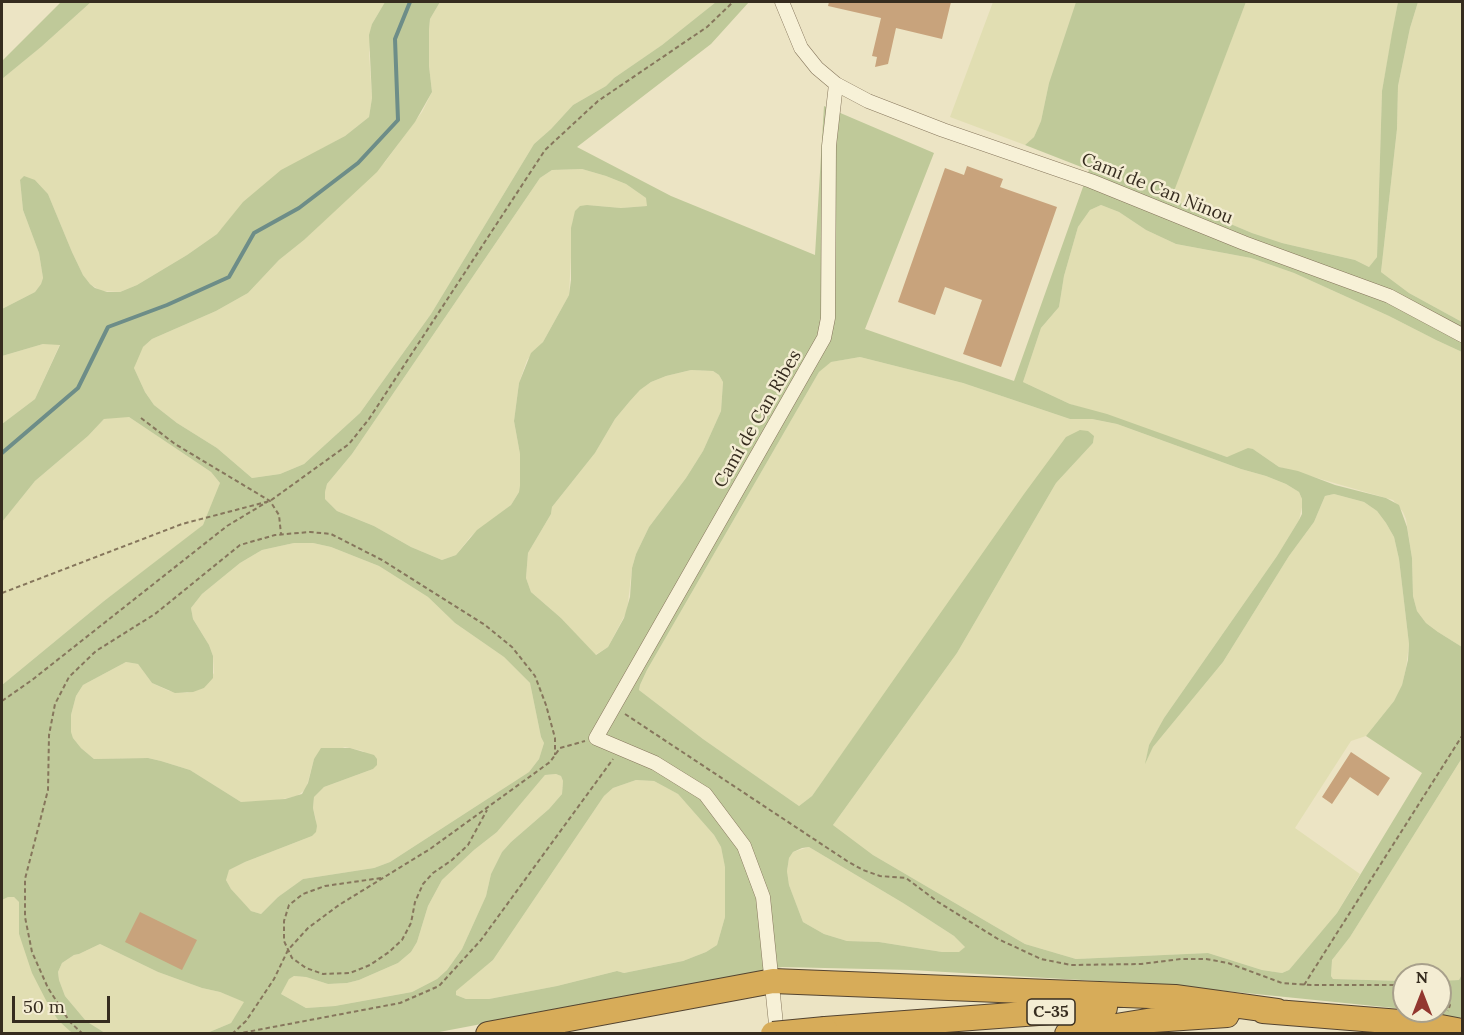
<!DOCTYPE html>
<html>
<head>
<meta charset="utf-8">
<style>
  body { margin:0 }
  #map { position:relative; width:1464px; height:1035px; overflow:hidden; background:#ece4c4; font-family:Lora,serif }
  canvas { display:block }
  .frame { position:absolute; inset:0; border:3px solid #362c1f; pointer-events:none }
  .north { position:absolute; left:1392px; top:963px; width:60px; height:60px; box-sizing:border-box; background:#f4edd3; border:2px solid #a8a08b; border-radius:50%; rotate:0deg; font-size:16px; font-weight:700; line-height:24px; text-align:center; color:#362c1f }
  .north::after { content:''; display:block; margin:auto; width:21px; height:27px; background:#92372f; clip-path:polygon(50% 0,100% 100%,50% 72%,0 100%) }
  .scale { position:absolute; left:12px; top:996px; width:98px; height:27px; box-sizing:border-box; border:3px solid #362c1f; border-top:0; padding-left:8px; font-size:18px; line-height:21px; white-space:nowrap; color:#362c1f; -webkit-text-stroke:4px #f4edd3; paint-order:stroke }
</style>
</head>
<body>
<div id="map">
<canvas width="1464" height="1035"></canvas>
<div class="frame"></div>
<div class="north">N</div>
<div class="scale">50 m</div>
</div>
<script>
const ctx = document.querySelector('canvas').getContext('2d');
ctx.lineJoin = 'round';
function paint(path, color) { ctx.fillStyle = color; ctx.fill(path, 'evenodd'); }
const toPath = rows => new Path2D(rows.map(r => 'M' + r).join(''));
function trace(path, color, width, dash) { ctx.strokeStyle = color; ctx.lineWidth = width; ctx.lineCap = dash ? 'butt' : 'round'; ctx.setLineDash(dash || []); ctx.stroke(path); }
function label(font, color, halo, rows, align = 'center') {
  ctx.font = font + ' Lora,serif'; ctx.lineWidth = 5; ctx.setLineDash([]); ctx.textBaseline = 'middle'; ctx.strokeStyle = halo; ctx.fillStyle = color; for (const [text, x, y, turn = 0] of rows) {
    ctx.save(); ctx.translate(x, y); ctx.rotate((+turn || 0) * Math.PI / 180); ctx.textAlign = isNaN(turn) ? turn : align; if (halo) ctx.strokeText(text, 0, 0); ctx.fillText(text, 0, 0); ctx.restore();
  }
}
const farmland = toPath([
  [91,2,385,2,372,24,369,53,372,98,369,117,345,136,316,152,235,213,217,234,187,255,137,285,120,292,101,291,90,284,83,275,72,252,48,194,35,180,20,180,23,210,39,253,43,278,41,284,35,292,2,309,2,79,41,47],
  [440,2,716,2,662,45,614,78,606,86,573,105,551,129,534,144,431,314,360,413,304,464,280,474,252,478,217,448,177,423,154,405,145,392,134,368,137,356,143,347,152,339,216,311,248,293,279,260,304,240,385,162,422,112,432,92,429,66,429,30,430,19],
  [993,2,1076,2,1049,83,1041,121,1034,137,1025,145,950,117],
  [1246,2,1398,2,1382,91,1377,257,1369,267,1355,260,1282,243,1252,233,1170,199],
  [1418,2,1462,2,1462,322,1409,293,1381,272,1397,129,1398,86,1410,28],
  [582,169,606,176,626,184,646,198,648,206,621,208,587,205,573,219,569,295,543,342,527,360,519,383,514,421,520,454,520,485,519,492,511,505,471,536,456,555,442,560,411,547,374,526,337,511,325,499,325,492,327,484,352,454,540,178,552,170],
  [1101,205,1119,212,1146,230,1176,244,1251,258,1294,273,1389,316,1436,340,1462,352,1462,647,1438,632,1426,623,1417,611,1413,596,1412,558,1406,519,1403,512,1393,500,1279,467,1253,449,1227,457,1070,404,1023,382,1041,328,1059,307,1064,276,1078,227,1090,210],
  [54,343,60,344,35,399,2,424,2,356,43,344],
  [860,357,963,383,1070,419,1092,419,1117,424,1241,469,1266,476,1286,484,1299,492,1302,499,1302,507,1299,520,1277,556,1164,718,1149,745,1146,761,1153,747,1223,662,1289,556,1314,522,1325,496,1334,494,1364,502,1377,511,1386,523,1394,537,1399,559,1409,644,1406,668,1402,685,1394,701,1366,736,1351,741,1295,828,1360,874,1337,913,1289,970,1282,973,1262,970,1208,953,1076,959,1025,944,873,855,833,825,957,653,1056,483,1093,443,1094,436,876,706,812,796,799,806,703,739,639,690,640,685,647,670,819,372,830,362],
  [691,370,713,371,719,375,723,382,721,411,703,451,686,478,649,527,636,554,632,568,627,611,608,647,595,655,561,618,531,592,526,578,528,553,551,514,552,507,595,453,615,419,630,401,640,390,651,382,666,376],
  [117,417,129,417,211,472,220,483,217,496,203,525,195,532,104,601,2,685,2,522,35,481,88,436,104,419],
  [294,543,313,543,331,547,379,566,428,597,455,623,504,657,530,683,541,737,544,743,539,759,529,772,390,862,374,868,303,879,278,897,261,914,251,911,246,907,231,889,226,880,226,875,229,870,245,862,312,836,316,820,313,808,314,797,324,787,373,769,363,751,345,747,314,759,306,789,297,796,273,801,241,802,190,770,161,761,148,758,94,759,81,748,73,738,71,733,71,715,76,696,83,685,126,662,138,664,152,683,169,691,187,693,204,688,214,673,213,656,209,645,193,619,191,608,202,594,240,563,262,550],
  [1462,758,1462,974,1459,980,1449,981,1440,981,1440,975,1404,975,1404,981,1333,979,1331,976,1332,960,1350,937],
  [556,774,561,776,563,781,562,794,549,809,511,842,502,852,491,874,486,896,462,949,447,970,437,979,412,992,335,1006,306,1008,281,994,289,978,294,976,306,977,328,984,347,983,359,980,398,963,411,952,417,942,428,906,442,880,474,850,497,832,545,775],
  [636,780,654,781,678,794,714,835,721,847,725,866,725,917,717,945,706,952,683,961,624,973,617,971,557,986,489,999,466,999,456,995,456,990,493,960,604,796,613,788],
  [809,847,903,903,954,936,965,947,960,952,942,952,879,942,847,941,824,934,803,922,789,885,787,871,789,858,793,852],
  [8,897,14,897,19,902,19,934,51,1010,72,1033,2,1033,2,900],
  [100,944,158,972,202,988,220,992,245,1002,231,1023,207,1033,105,1033,86,1021,65,996,59,980,58,972,62,963,74,955,79,954]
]);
const green = toPath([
  [61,2,91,2,41,47,2,79,2,61],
  [385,2,440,2,430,19,429,30,429,66,432,92,415,122,377,172,304,240,279,260,248,293,216,311,152,339,143,347,134,368,145,392,154,405,177,423,217,448,252,478,280,474,304,464,360,413,431,314,534,144,551,129,573,105,606,86,614,78,662,45,716,2,749,2,711,44,577,147,671,196,815,255,824,106,934,153,865,329,1014,381,1089,170,1025,145,1034,137,1041,121,1049,83,1076,2,1246,2,1171,199,1252,233,1282,243,1355,260,1369,267,1377,257,1382,91,1392,33,1398,2,1418,2,1410,28,1398,86,1397,129,1381,272,1409,293,1462,322,1462,352,1436,340,1389,316,1294,273,1251,258,1176,244,1146,230,1119,212,1101,205,1090,210,1078,227,1064,276,1059,307,1041,328,1023,382,1070,404,1107,414,1227,457,1248,448,1253,449,1279,467,1298,471,1335,485,1386,498,1399,505,1407,527,1412,558,1413,596,1417,611,1426,623,1438,632,1462,647,1462,758,1350,937,1332,960,1331,976,1333,979,1404,981,1404,1009,1167,985,911,970,782,967,434,1033,207,1033,231,1023,244,1002,220,992,202,988,158,972,100,944,79,954,74,955,62,963,58,972,59,980,65,996,86,1021,105,1033,72,1033,59,1021,51,1010,32,973,19,934,19,902,14,897,8,897,2,900,2,685,104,601,203,525,220,483,211,472,129,417,104,419,88,436,35,481,2,522,2,424,35,399,60,345,43,344,2,356,2,309,35,292,41,284,43,278,39,253,23,210,20,180,24,176,35,180,48,194,72,252,83,275,90,284,95,288,107,292,120,292,137,285,187,255,217,234,243,202,281,170,345,136,369,117,372,98,369,35,372,24],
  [582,169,606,176,626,184,646,198,647,206,621,208,587,205,580,206,575,211,571,228,571,280,569,295,543,342,531,353,519,383,514,421,520,454,520,485,519,492,511,505,477,530,456,555,442,560,411,547,374,526,337,511,325,499,325,492,327,484,352,454,540,178,552,170],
  [860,357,963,383,1070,419,1092,419,1117,424,1241,469,1266,476,1286,484,1299,492,1302,499,1302,514,1299,520,1277,556,1164,718,1149,745,1145,764,1153,747,1223,662,1289,556,1314,522,1325,496,1334,494,1364,502,1377,511,1386,523,1394,537,1399,559,1409,644,1408,660,1402,685,1394,701,1366,736,1422,773,1337,913,1289,970,1282,973,1262,970,1208,953,1076,959,1025,944,873,855,833,825,957,653,1056,483,1093,443,1094,436,1088,431,1080,430,1066,437,1024,494,812,796,799,806,703,739,639,690,640,685,647,670,819,372,831,362],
  [691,370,713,371,719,375,723,382,721,411,703,451,686,478,649,527,636,554,632,568,630,597,624,618,608,647,596,655,561,618,531,592,526,578,528,553,551,514,552,507,595,453,615,419,630,401,640,390,651,382,666,376],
  [294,543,313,543,331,547,379,566,428,597,455,623,504,657,530,683,541,737,544,743,539,759,529,772,390,862,374,868,303,879,278,897,261,914,251,911,231,889,226,880,229,870,245,862,312,836,316,832,317,826,313,808,314,797,324,787,373,769,377,765,377,759,374,755,350,748,321,748,314,759,308,783,302,794,285,799,241,802,190,770,161,761,148,758,94,759,81,748,73,738,71,732,71,715,76,696,83,685,126,662,138,664,152,683,175,693,193,692,204,688,213,678,213,656,209,645,193,619,191,608,202,594,240,563,262,550],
  [556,774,561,776,563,781,562,794,549,809,511,842,502,852,491,874,486,896,462,949,447,970,437,979,412,992,335,1006,306,1008,281,994,289,979,294,976,306,977,328,984,347,983,359,980,398,963,411,952,417,942,428,906,442,880,474,850,497,832,545,775],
  [636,780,654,781,678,794,714,835,721,847,725,867,725,917,717,945,706,952,683,961,624,973,617,971,557,986,489,999,466,999,456,995,456,991,493,960,604,796,613,788],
  [809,847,903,903,954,936,965,947,959,952,942,952,879,942,847,941,824,934,803,922,789,885,787,871,789,858,793,852,802,848],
  [1462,974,1462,1015,1451,1033,1431,1033,1441,1014,1420,1011,1440,1011,1440,981,1459,980]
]);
const stream = toPath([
  [2,453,78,388,108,327,167,305,229,277,254,233,299,208,358,163,398,120,395,39,410,2]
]);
const building = toPath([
  [829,2,951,2,942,39,896,28,888,64,875,67,877,57,872,56,881,18,828,6],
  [967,166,1003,179,1000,187,1057,207,1001,367,963,354,982,300,945,287,935,315,898,302,945,168,964,175],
  [1351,752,1390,778,1378,796,1350,777,1332,804,1322,797],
  [140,912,197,940,182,970,125,942]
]);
const path = toPath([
  [141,418,175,444,270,501,279,515,281,534],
  [2,593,182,524,270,501,349,444,369,419,545,150,598,101,707,27,733,2],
  [2,701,32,680,227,526,267,502],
  [625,714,847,861,863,870,880,876,906,878,938,902,998,939,1041,959,1071,965,1141,964,1181,959,1206,959,1228,963,1282,983,1311,985,1404,985],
  [381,878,325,886,303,894,289,905,284,921,284,941,292,958,306,968,323,974,350,973,370,965,389,952,402,940,411,923,415,902,423,884,433,873,452,860,468,845,487,810],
  [1304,985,1462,736],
  [1440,992,1450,1005,1448,1011],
  [83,1034,70,1022,48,988,32,952,25,917,25,879,48,790,49,735,55,704,69,677,96,651,155,614,240,545,275,535,310,532,331,534,382,560,485,625,512,647,535,676,546,705,555,738,555,755],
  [232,1034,246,1021,274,979,288,950,308,928,339,905,430,849,550,762,560,748,585,741],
  [236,1034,400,1003,439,986,481,940,613,759]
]);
const street = toPath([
  [782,2,801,48,817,68,836,84,868,101,943,130,1091,181,1244,243,1389,296,1462,335],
  [777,1034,763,897,744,846,705,794,655,763,596,738,824,338,828,318,829,146,836,84]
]);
const highway = toPath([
  [1263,1011,1425,1024],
  [825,1029,1105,1008],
  [488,1034,773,981,1175,997,1277,1011],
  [1067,1034,1153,1020,1227,1015]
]);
const highwayBridge = toPath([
  [1425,1024,1462,1031],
  [773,1034,825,1029]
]);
const shields = [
  [1051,1012,48]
];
const shieldNames = [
  ["C-35",1051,1012]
];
const streetNames = [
  ["Camí de Can Ninou",1157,189,22],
  ["Camí de Can Ribes",758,419,-60]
];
paint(farmland, '#e1deb2');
paint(green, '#bfc999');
trace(stream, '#6d8d88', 4);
paint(building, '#c8a37c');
trace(street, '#86765c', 15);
trace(highway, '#544430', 26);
trace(path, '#86765c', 2, [4.5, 3]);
trace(street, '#f7f1d7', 14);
trace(highway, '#d7ac59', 24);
trace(highwayBridge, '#544430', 26, []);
trace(highwayBridge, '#d7ac59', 24);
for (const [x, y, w] of shields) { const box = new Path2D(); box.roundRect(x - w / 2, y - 13, w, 26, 4.5); ctx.fillStyle = '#f4edd3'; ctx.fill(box); trace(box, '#362c1f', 1.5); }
label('bold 16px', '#362c1f', null, shieldNames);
label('18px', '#362c1f', '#f4edd3', streetNames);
</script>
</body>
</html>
